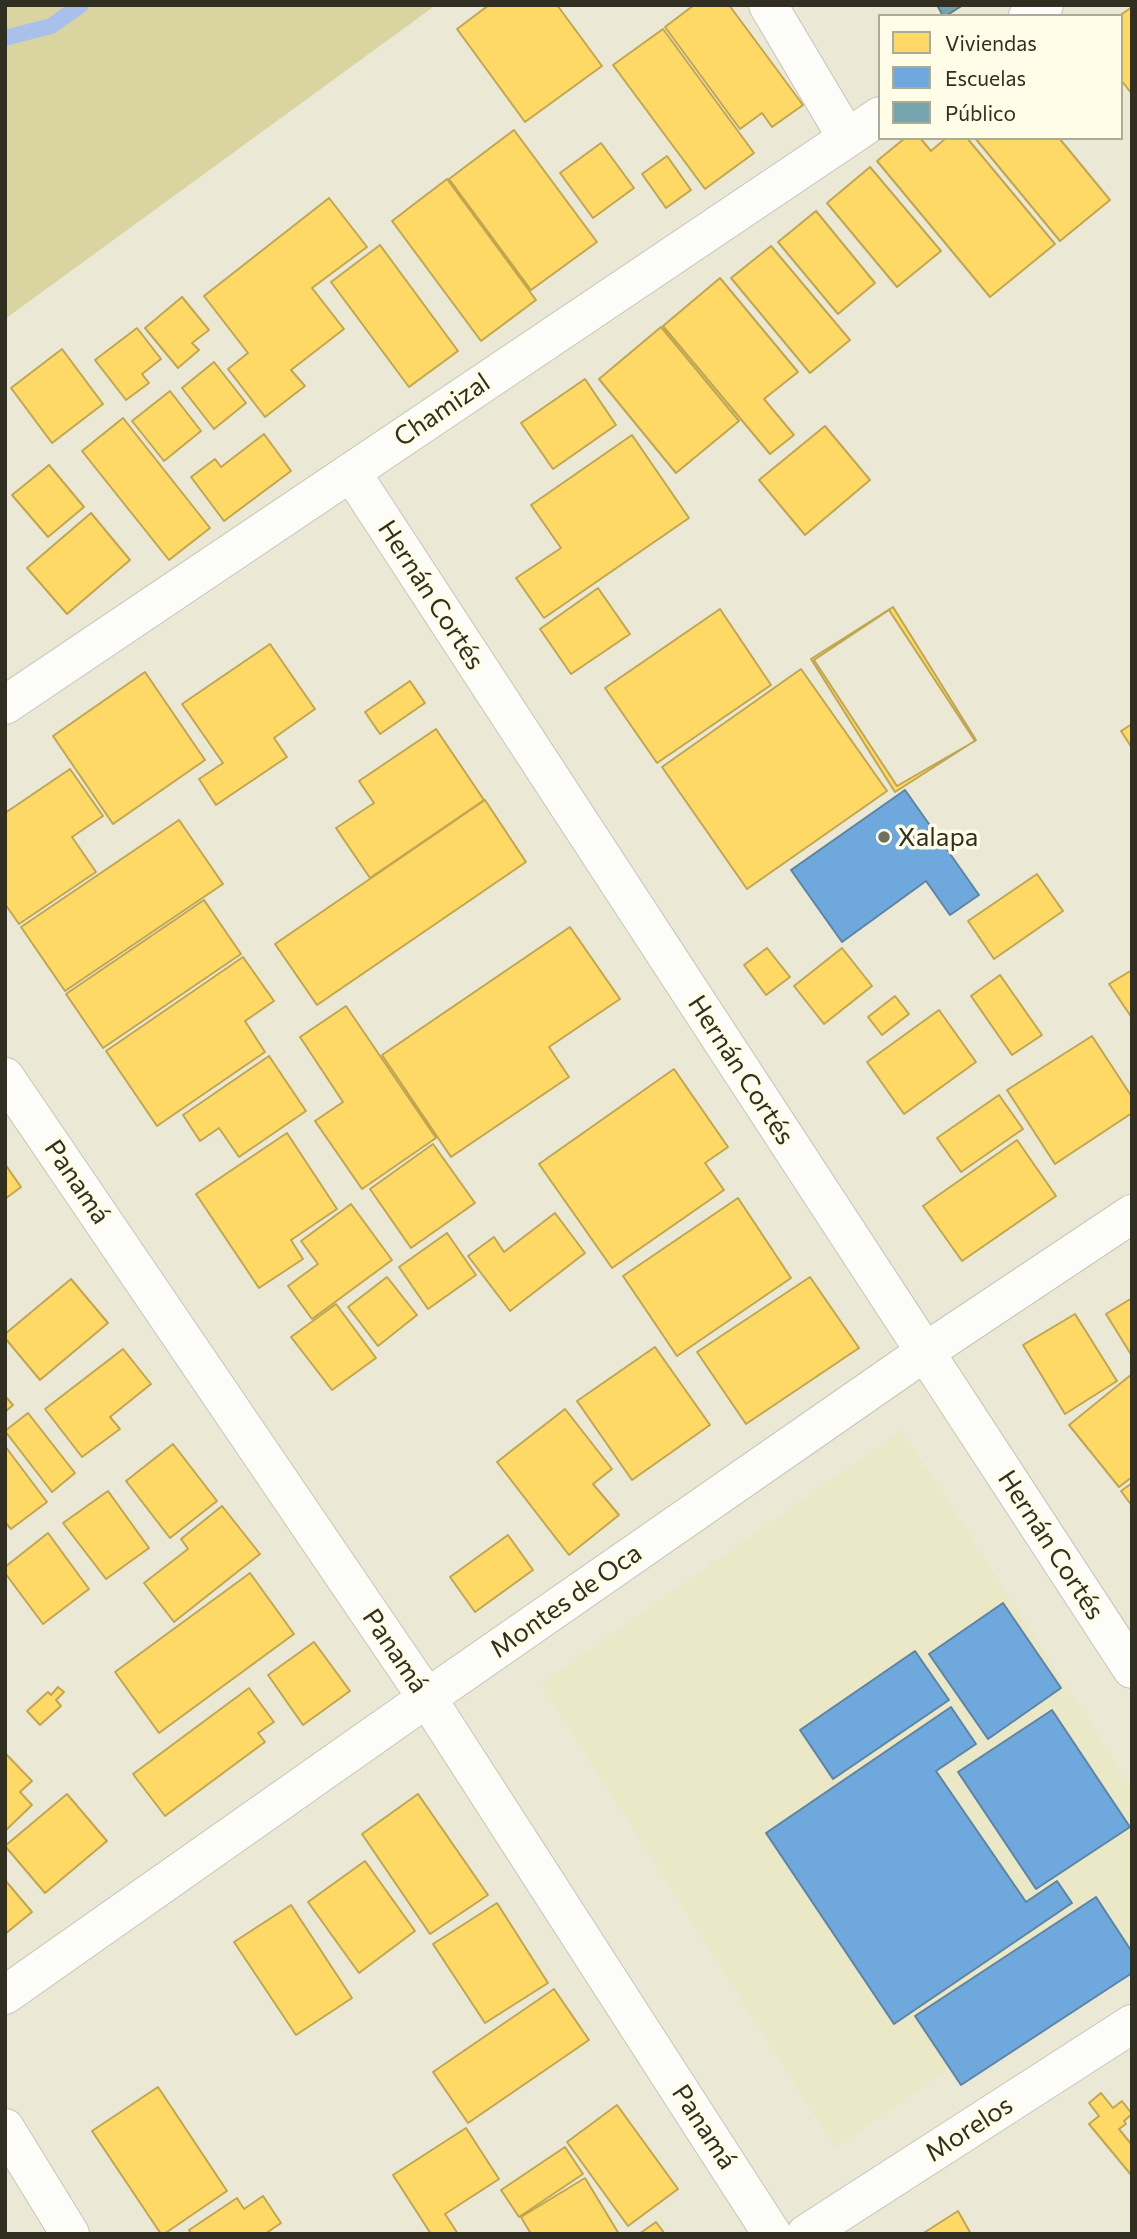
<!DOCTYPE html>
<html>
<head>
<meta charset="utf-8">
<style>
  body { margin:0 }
  #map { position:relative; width:1137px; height:2239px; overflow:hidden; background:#ebe9d5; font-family:Commissioner,sans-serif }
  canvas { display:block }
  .frame { position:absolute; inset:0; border:7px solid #302f21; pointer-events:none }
  .legend { position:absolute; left:878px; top:14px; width:245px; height:126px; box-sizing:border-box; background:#fffde7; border:2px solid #acab98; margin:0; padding:9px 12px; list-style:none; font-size:21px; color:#302f21 }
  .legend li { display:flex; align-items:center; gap:14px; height:35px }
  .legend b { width:35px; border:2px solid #acab98 }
</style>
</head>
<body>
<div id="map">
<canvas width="1137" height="2239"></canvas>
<div class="frame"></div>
<ul class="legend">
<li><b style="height:19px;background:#ffd966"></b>Viviendas</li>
<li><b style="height:19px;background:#6fa8dc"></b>Escuelas</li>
<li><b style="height:19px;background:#76a5af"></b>Público</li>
</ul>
</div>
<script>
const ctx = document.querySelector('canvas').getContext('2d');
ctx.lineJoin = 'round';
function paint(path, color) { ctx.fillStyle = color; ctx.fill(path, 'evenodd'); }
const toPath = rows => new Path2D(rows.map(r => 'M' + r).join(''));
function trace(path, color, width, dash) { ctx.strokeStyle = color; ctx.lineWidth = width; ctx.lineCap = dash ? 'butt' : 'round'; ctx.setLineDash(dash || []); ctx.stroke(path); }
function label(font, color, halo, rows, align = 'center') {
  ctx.font = font + ' Commissioner,sans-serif'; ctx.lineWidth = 7; ctx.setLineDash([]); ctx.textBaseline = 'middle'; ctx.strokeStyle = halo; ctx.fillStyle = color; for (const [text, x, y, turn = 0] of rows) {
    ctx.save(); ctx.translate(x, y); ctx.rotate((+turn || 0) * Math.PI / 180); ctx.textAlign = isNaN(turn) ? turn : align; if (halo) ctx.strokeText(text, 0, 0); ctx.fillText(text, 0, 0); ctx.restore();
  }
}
const built = toPath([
  [902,1430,1132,1788,1132,1942,835,2148,541,1684]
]);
const green = toPath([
  [5,5,436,5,5,319]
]);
const homes = toPath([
  [489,5,557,5,602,66,525,122,457,29,489,5],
  [694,5,729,5,803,105,772,127,762,113,740,129,665,27,694,5],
  [1132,7,1132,94,1121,80,1121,16,1119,16,1132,7],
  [663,29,754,153,705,189,613,65,663,29],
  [514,130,597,242,531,290,449,179,514,130],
  [905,138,920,138,931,151,946,138,967,138,1055,244,990,297,877,161,905,138],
  [975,138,1059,138,1110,200,1060,241,975,138],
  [601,143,634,188,593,218,560,173,601,143],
  [667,156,691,190,666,208,642,174,667,156],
  [870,167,941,251,897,287,827,203,870,167],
  [447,179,536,300,481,341,392,221,447,179],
  [329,198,367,247,312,288,344,329,291,370,305,386,265,417,228,369,248,353,204,296,329,198],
  [816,211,875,283,838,314,778,242,816,211],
  [380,245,458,351,409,387,331,282,380,245],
  [771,246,850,340,810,373,731,278,771,246],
  [720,278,798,372,764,399,794,435,770,454,663,326,720,278],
  [182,297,209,330,192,343,199,350,178,368,145,328,182,297],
  [661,327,739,421,676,473,599,379,661,327],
  [137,328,161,359,142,374,149,383,126,400,95,360,137,328],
  [62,349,103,404,52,443,11,388,62,349],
  [214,362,246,403,214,429,182,388,214,362],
  [585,379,616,425,553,469,521,423,585,379],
  [170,391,201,431,164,461,132,421,170,391],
  [123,418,210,528,169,560,82,451,123,418],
  [825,426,870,480,805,535,759,480,825,426],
  [264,434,291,471,224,521,191,477,215,459,221,467,264,434],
  [632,435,689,518,544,618,516,578,561,548,531,505,632,435],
  [49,465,84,507,48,537,12,495,49,465],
  [91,513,130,560,67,614,27,568,91,513],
  [598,588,630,634,571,674,540,629,598,588],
  [893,607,976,740,895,792,811,659,893,607],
  [720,609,771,685,657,763,605,688,720,609],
  [889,610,975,741,897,786,814,660,889,610],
  [270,644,315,709,274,738,287,757,216,805,199,779,223,763,182,704,270,644],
  [801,669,887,791,747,889,662,767,801,669],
  [145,672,205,760,113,824,53,736,145,672],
  [410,681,425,703,380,734,365,712,410,681],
  [1132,724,1132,748,1121,731,1132,724],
  [436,729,484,800,370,878,336,828,374,803,359,781,436,729],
  [70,769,103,816,72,837,96,872,19,924,5,904,5,813,70,769],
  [485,800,526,862,317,1005,275,944,485,800],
  [179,820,223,884,65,991,21,927,179,820],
  [1037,874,1063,911,994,959,968,921,1037,874],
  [204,900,241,954,103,1048,66,994,204,900],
  [570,927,620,999,549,1047,569,1077,451,1157,382,1055,570,927],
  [767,948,790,977,766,995,744,965,767,948],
  [842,948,872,986,824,1024,794,986,842,948],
  [243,957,274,1001,245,1021,265,1052,157,1126,106,1051,243,957],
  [1132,970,1132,1018,1109,984,1132,970],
  [1000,975,1042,1035,1012,1055,971,996,1000,975],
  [895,996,909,1014,882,1035,868,1017,895,996],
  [346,1006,436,1138,362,1189,315,1121,343,1102,300,1037,346,1006],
  [939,1010,976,1062,904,1114,867,1062,939,1010],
  [1092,1036,1132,1097,1132,1113,1055,1164,1007,1090,1092,1036],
  [269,1056,306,1111,239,1157,219,1128,200,1141,183,1115,269,1056],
  [674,1069,728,1147,705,1163,724,1190,612,1268,539,1164,674,1069],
  [999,1095,1023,1129,961,1172,937,1138,999,1095],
  [287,1133,337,1209,291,1240,303,1259,259,1288,196,1194,287,1133],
  [1017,1140,1056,1196,962,1261,923,1206,1017,1140],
  [433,1144,475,1203,411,1248,370,1189,433,1144],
  [5,1164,21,1187,5,1199,5,1164],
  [738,1198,791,1278,677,1356,623,1276,738,1198],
  [351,1204,392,1260,312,1319,288,1286,318,1264,301,1241,351,1204],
  [555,1213,585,1253,510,1311,468,1256,494,1237,504,1252,555,1213],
  [447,1233,476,1275,428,1309,399,1267,447,1233],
  [387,1277,417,1315,378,1346,348,1307,387,1277],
  [810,1277,859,1348,746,1424,697,1352,810,1277],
  [71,1279,108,1323,40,1380,5,1338,5,1334,71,1279],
  [1132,1298,1132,1356,1106,1314,1132,1298],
  [336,1304,376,1358,332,1390,291,1337,336,1304],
  [1075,1314,1117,1381,1065,1414,1023,1345,1075,1314],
  [655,1347,710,1425,632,1480,577,1401,655,1347],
  [123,1349,151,1384,110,1417,120,1429,82,1457,45,1409,123,1349],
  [1132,1374,1132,1477,1119,1487,1069,1425,1132,1374],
  [5,1396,13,1405,5,1412,5,1396],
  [565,1409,612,1469,593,1484,619,1515,569,1555,497,1462,565,1409],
  [28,1413,75,1473,52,1492,5,1431,28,1413],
  [173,1444,217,1501,170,1538,126,1481,173,1444],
  [5,1446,47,1502,11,1529,5,1522,5,1446],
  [1132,1483,1132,1506,1121,1491,1132,1483],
  [108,1491,149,1548,106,1579,63,1523,108,1491],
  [222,1506,260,1554,174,1622,144,1583,188,1549,181,1539,222,1506],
  [48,1533,89,1589,43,1624,5,1573,5,1567,48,1533],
  [508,1535,533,1570,475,1612,450,1577,508,1535],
  [250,1573,294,1634,159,1733,115,1672,250,1573],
  [314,1642,350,1691,303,1725,268,1675,314,1642],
  [58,1687,64,1692,56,1700,61,1706,40,1725,27,1711,48,1692,51,1695,58,1687],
  [249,1688,274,1722,258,1733,265,1742,165,1816,133,1774,249,1688],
  [5,1753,32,1781,20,1792,32,1805,5,1831,5,1753],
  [67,1794,107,1841,45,1893,5,1846,67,1794],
  [418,1794,488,1895,430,1934,362,1834,418,1794],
  [365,1861,415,1931,359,1973,308,1902,365,1861],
  [5,1880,32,1912,5,1934,5,1880],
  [497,1903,548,1983,485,2023,433,1944,497,1903],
  [291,1905,352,1998,296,2035,234,1942,291,1905],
  [554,1989,589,2040,468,2123,433,2072,554,1989],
  [158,2087,227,2191,164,2234,161,2234,92,2131,158,2087],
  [1101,2093,1113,2108,1122,2101,1132,2114,1124,2121,1126,2124,1119,2129,1132,2145,1132,2176,1089,2124,1099,2116,1089,2103,1101,2093],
  [617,2105,678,2189,628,2226,567,2142,617,2105],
  [466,2128,499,2179,445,2214,458,2234,431,2234,393,2175,466,2128],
  [565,2147,583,2174,519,2217,501,2190,565,2147],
  [585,2178,619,2234,531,2234,521,2217,585,2178],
  [263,2196,281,2223,265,2234,191,2234,189,2230,237,2198,244,2209,263,2196],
  [958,2211,971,2234,922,2234,958,2211],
  [656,2222,665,2234,639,2234,656,2222]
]);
const schools = toPath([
  [905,790,979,895,950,915,926,881,842,942,791,870,905,790],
  [1003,1603,1061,1688,988,1739,929,1654,1003,1603],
  [915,1651,949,1700,833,1779,800,1730,915,1651],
  [951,1707,976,1744,936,1771,1026,1902,1057,1881,1072,1903,894,2024,766,1833,951,1707],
  [1052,1710,1130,1827,1036,1889,958,1772,1052,1710],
  [1096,1897,1132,1952,1132,1973,961,2085,915,2016,1096,1897]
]);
const public = toPath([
  [937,5,963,5,946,16,943,16,937,5]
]);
const stream = toPath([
  [5,38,51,26,81,5]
]);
const minor = toPath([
  [768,5,847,138],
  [1028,16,1044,5],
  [351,472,1132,1669],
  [5,705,880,116],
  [5,1077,427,1698,772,2234],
  [5,1995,427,1698,925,1352,1132,1214],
  [5,2128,70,2234],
  [806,2234,1132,2024]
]);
const markers = [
  [884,837,7,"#717060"]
];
const streetNames = [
  ["Chamizal",442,410,-34],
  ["Hernán Cortés",431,595,57],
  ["Hernán Cortés",741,1070,57],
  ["Panamá",77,1182,56],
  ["Hernán Cortés",1051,1545,57],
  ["Montes de Oca",566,1601,-35],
  ["Panamá",395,1651,56],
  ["Panamá",704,2127,57],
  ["Morelos",969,2129,-33]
];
const poiNames = [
  ["Xalapa",898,837]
];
paint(built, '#ebe8c7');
paint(green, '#dad4a1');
paint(homes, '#ffd966');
trace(homes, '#c1a651', 2);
paint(schools, '#6fa8dc');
trace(schools, '#5c84a4', 2);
paint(public, '#76a5af');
trace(public, '#618284', 2);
trace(stream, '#a9c0ea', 16);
trace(minor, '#c7c5b5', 40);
trace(minor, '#fcfcf9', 38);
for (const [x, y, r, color] of markers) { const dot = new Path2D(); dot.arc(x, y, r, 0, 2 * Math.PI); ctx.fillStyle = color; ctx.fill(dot); trace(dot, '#fffde7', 2.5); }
label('26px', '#302f21', '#fffde7', streetNames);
label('26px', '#302f21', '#fffde7', poiNames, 'left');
</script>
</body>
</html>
